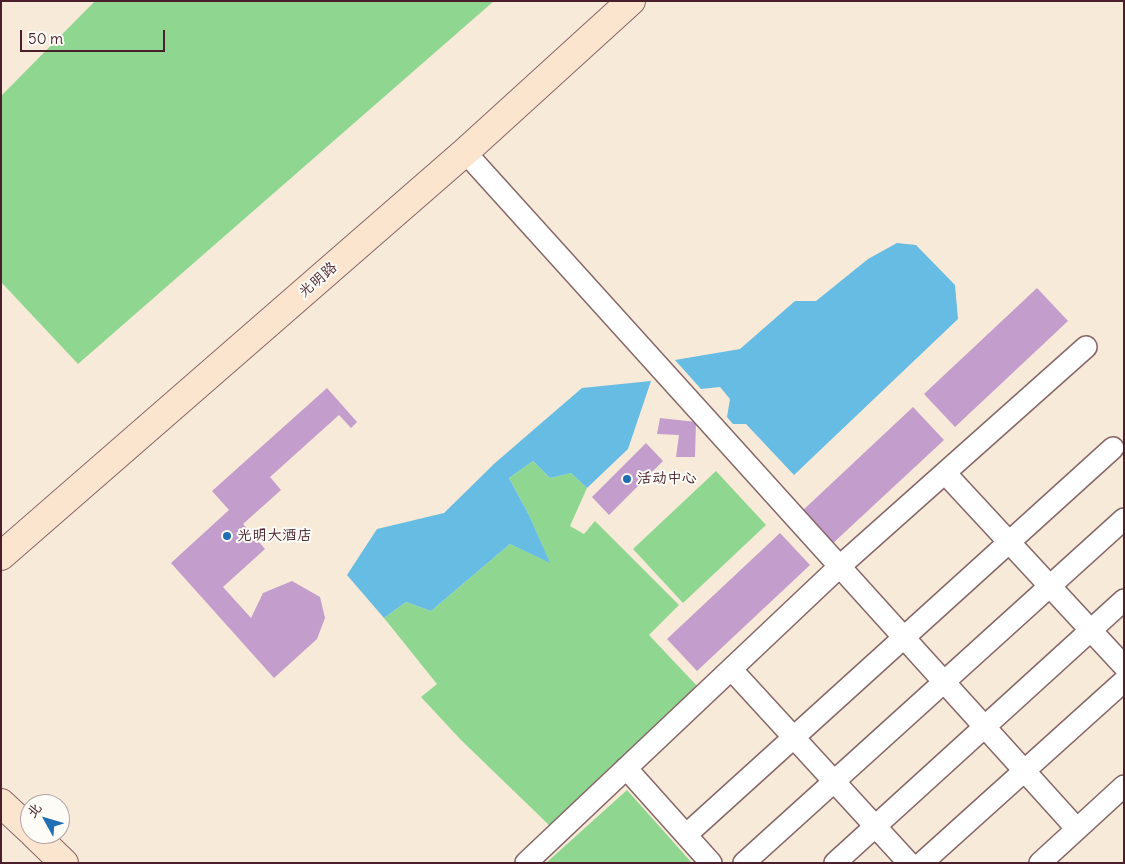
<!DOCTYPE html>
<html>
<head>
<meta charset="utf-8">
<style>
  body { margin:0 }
  #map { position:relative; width:1125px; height:864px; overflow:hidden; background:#f8ead8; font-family:Delius,"LXGW WenKai TC",sans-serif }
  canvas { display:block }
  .frame { position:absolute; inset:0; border:2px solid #4a1f2b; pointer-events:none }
  .north { position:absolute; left:20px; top:794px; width:50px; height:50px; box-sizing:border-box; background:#fdfcf7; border:1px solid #b5a4a5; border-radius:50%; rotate:309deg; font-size:14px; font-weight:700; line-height:20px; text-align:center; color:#4a1f2b }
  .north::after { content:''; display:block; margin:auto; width:18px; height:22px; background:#1f6fb2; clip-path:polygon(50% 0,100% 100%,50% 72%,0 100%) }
  .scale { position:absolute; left:20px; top:30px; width:145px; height:22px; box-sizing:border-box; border:2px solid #4a1f2b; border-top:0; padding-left:6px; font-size:15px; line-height:18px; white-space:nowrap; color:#4a1f2b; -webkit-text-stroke:4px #fdfcf7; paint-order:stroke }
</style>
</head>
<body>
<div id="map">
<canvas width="1125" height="864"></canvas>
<div class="frame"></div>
<div class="north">北</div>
<div class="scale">50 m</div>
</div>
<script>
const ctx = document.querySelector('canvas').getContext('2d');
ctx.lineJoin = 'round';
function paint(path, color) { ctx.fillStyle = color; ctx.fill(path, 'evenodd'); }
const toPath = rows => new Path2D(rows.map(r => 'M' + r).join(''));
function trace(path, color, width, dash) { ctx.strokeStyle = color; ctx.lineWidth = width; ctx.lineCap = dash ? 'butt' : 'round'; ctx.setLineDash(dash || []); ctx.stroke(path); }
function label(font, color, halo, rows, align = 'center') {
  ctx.font = font + ' Delius,"LXGW WenKai TC",sans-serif'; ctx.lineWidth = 4; ctx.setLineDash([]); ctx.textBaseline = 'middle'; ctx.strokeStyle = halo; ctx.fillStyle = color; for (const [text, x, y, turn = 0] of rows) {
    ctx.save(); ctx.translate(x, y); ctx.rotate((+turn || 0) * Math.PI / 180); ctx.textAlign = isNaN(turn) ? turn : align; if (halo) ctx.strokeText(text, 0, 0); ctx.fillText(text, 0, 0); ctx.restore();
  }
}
const green = toPath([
  [95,1,494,1,78,364,1,282,1,96],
  [533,461,550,478,571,473,587,488,570,526,584,534,595,521,679,605,649,635,698,687,550,826,461,740,421,697,437,684,384,618,406,602,431,611,510,544,549,562,529,515,509,478],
  [716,471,766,525,683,603,633,549],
  [627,790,692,863,546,863]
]);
const water = toPath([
  [897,243,916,245,955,285,958,319,794,475,746,424,733,424,727,417,730,399,720,387,701,389,675,360,740,349,795,301,816,301,868,259],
  [651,381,628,449,587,488,571,473,550,478,533,461,509,478,529,515,550,563,510,544,431,611,406,602,384,618,347,575,377,529,444,513,495,463,582,388]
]);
const building = toPath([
  [1037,288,1068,321,955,427,924,394],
  [327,388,357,422,351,428,339,415,270,477,281,490,243,524,265,549,223,587,251,618,263,593,292,581,320,597,325,618,317,639,274,678,171,563,229,510,212,491],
  [913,407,944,440,831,545,800,513],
  [660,418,696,422,695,457,676,457,679,435,657,434],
  [646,443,663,461,609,515,592,497],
  [780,533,810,565,697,671,667,639]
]);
const minor = toPath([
  [465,152,1077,829],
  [945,473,1124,666],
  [731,669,909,863],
  [626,768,711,863],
  [686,835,1113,448],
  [526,863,839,567,1086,347],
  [744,863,1124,519],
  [835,863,1124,600],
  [922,863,1124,681],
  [1040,863,1124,786]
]);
const secondary = toPath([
  [1,556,465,152,631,1],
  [1,803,30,830],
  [34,834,64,863]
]);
const markers = [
  [627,479,5,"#1f6fb2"],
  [227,536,5,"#1f6fb2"]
];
const streetNames = [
  ["光明路",318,280,-41]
];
const poiNames = [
  ["活动中心",637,479],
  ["光明大酒店",237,536]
];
paint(green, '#8fd791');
paint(water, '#66bce3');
paint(building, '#c39dcc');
trace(minor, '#876668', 24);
trace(secondary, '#876668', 30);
trace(minor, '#fff', 21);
trace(secondary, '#fbe5cf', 28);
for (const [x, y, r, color] of markers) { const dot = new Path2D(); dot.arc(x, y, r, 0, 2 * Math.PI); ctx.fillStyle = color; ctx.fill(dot); trace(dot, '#fdfcf7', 2); }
label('15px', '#4a1f2b', '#fdfcf7', streetNames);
label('15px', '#4a1f2b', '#fdfcf7', poiNames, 'left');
</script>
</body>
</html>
